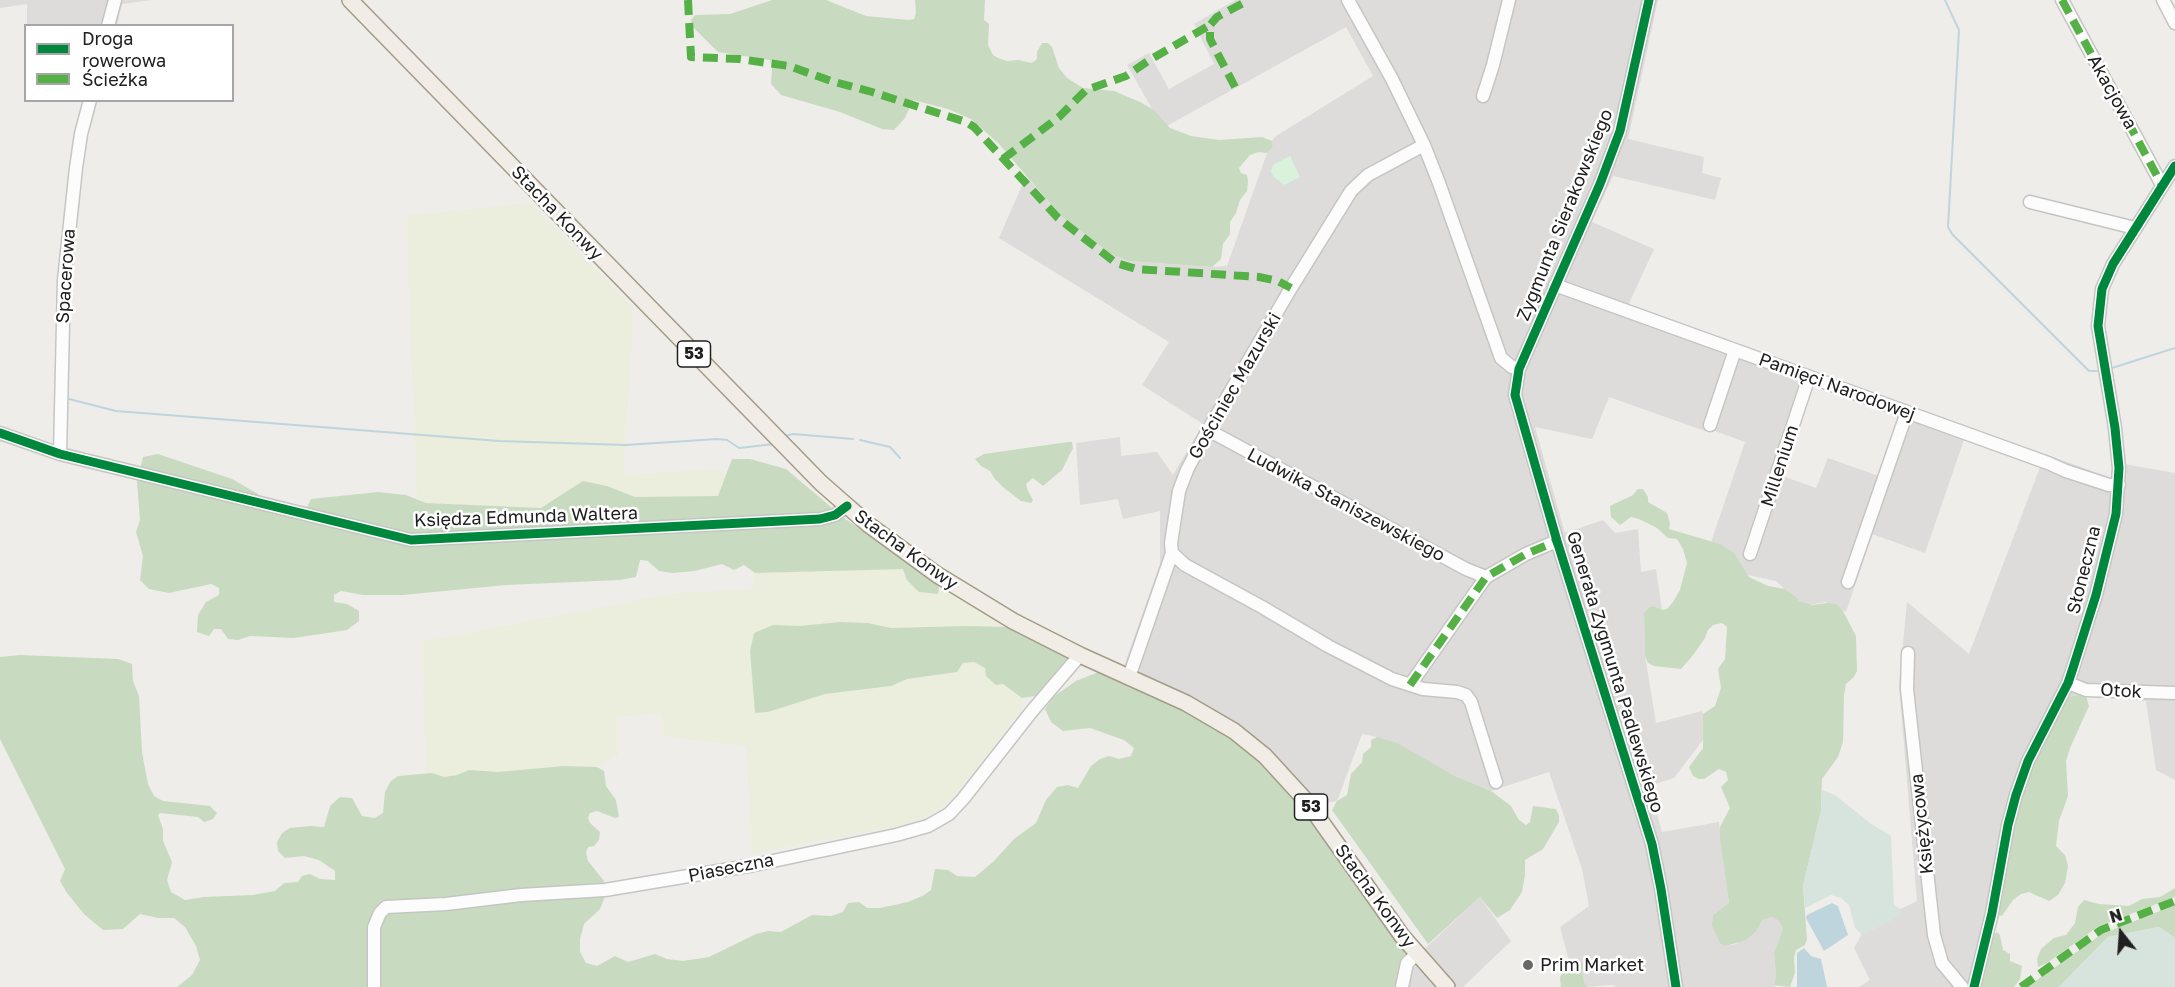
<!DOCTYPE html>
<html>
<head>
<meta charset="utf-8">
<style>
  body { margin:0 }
  #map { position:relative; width:2175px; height:987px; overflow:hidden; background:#eeede9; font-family:"Golos Text",sans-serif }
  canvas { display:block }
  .legend { position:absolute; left:24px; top:24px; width:210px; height:78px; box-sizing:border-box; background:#fff; border:2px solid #a6a6a6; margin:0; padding:8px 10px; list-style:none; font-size:18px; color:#202020 }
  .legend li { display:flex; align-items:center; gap:12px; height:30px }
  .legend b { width:30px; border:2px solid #a6a6a6 }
  .north { position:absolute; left:2091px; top:903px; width:60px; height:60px; -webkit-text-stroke:4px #fff; paint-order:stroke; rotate:343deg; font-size:16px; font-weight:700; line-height:24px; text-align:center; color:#202020 }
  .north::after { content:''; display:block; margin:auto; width:21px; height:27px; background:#202020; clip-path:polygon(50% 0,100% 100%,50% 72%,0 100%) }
</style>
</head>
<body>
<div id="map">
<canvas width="2175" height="987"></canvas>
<ul class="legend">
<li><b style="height:8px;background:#00873e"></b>Droga rowerowa</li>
<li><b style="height:8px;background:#55b145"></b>Ścieżka</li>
</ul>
<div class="north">N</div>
</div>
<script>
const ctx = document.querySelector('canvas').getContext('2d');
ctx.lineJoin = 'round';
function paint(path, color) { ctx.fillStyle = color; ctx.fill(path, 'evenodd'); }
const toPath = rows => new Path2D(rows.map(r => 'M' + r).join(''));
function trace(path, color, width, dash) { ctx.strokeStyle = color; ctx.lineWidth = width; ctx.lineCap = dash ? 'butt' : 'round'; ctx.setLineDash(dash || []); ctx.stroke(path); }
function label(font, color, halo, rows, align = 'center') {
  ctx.font = font + ' "Golos Text",sans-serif'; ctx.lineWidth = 5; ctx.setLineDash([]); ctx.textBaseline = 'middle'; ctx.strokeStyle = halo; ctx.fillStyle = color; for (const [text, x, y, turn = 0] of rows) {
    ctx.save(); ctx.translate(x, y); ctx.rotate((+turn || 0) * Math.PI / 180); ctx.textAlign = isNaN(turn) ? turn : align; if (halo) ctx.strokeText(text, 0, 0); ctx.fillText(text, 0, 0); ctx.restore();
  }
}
const residential = toPath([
  [0,0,152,0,122,4,117,26,27,25,27,4,0,8],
  [1235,0,1658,0,1628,139,1704,157,1702,173,1721,178,1715,200,1613,176,1592,222,1654,249,1627,308,1806,373,1771,472,1816,488,1828,458,1890,480,1913,412,1967,431,1925,553,1872,534,1846,612,1825,602,1803,606,1776,581,1743,574,1708,551,1745,442,1707,428,1705,431,1609,397,1592,439,1535,427,1565,533,1603,520,1615,533,1638,529,1641,572,1656,569,1662,610,1654,606,1649,607,1644,613,1645,656,1656,723,1702,711,1703,714,1703,740,1674,778,1649,786,1662,832,1719,822,1729,904,1713,915,1725,946,1736,944,1756,932,1762,920,1772,917,1779,921,1783,929,1774,953,1776,975,1774,985,1776,987,1616,987,1613,985,1586,987,1576,961,1570,965,1560,927,1589,906,1582,869,1549,772,1491,791,1453,775,1377,737,1362,734,1337,801,1304,807,1123,669,1160,564,1160,511,1123,519,1118,499,1080,505,1076,443,1120,437,1121,456,1157,452,1173,475,1203,424,1142,385,1169,342,999,238,1026,176,1061,216,1111,254,1128,261,1212,267,1227,266,1267,153,1273,147,1272,141,1276,136,1373,76,1346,27,1163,128,1127,65,1149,53,1169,89,1214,64,1194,24],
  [2045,454,2111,478,2113,462,2175,473,2175,780,2156,770,2146,701,2078,695,2018,808,2009,849,1998,915,1979,987,1859,987,1870,980,1854,948,1867,925,1917,901,1899,685,1907,602,1969,654],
  [1480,897,1511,941,1463,987,1397,987,1402,970]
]);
const farmland = toPath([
  [530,203,634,309,623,475,721,469,726,477,718,496,635,497,607,486,583,482,541,508,426,503,417,499,406,216],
  [858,569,903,569,939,587,1009,627,966,626,891,628,868,623,840,622,800,626,773,625,754,633,750,651,755,713,768,712,825,694,891,686,907,679,937,676,962,663,974,662,986,668,1022,698,1024,706,953,798,929,816,912,823,751,854,747,746,663,736,661,713,617,717,618,754,597,767,563,766,498,772,469,770,457,775,444,777,426,773,422,642,675,593,751,590,755,573]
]);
const forest = toPath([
  [772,0,826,0,866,16,909,20,914,19,916,13,915,0,985,0,984,20,989,24,988,45,993,55,998,58,1007,61,1018,60,1032,63,1037,59,1037,52,1042,43,1048,43,1052,47,1059,68,1067,78,1083,88,1114,91,1140,102,1154,110,1170,128,1191,136,1219,140,1262,137,1272,141,1273,147,1267,153,1259,152,1250,155,1239,168,1241,173,1247,175,1248,182,1247,191,1240,200,1236,213,1230,222,1230,234,1223,244,1221,259,1212,267,1128,261,1111,254,1061,216,999,144,971,119,948,109,913,100,905,118,894,130,882,129,840,112,781,95,771,84,772,68,770,60,718,52,693,27,691,20,695,15,730,14],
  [1068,442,1072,442,1073,448,1062,470,1043,486,1033,478,1026,484,1028,491,1033,500,1031,503,1021,501,1004,488,995,479,990,471,981,466,975,459,984,454],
  [158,454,232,479,258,494,263,509,301,519,311,499,378,492,406,495,426,503,541,508,583,481,607,486,635,497,718,496,732,459,750,459,786,469,844,518,929,576,939,587,938,594,919,592,907,580,903,569,755,573,744,565,734,570,722,564,694,571,673,573,659,571,648,561,640,560,636,577,620,580,506,585,403,595,363,595,341,591,334,595,334,602,347,604,359,611,359,621,347,630,294,638,250,636,238,640,228,639,221,629,214,629,209,636,197,632,198,615,206,602,219,595,219,588,211,584,169,593,149,589,140,580,143,556,136,532,140,520,137,482,143,457],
  [1638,489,1643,489,1648,497,1648,502,1667,513,1670,523,1669,529,1720,544,1734,553,1749,577,1768,586,1785,589,1796,597,1799,601,1812,605,1827,603,1836,604,1843,611,1856,636,1857,671,1854,677,1846,684,1844,695,1843,742,1838,757,1822,779,1821,811,1803,886,1807,940,1805,945,1796,950,1794,958,1795,973,1790,987,1774,985,1776,975,1774,953,1783,929,1779,921,1772,917,1762,920,1756,932,1744,941,1725,946,1720,943,1712,925,1713,915,1729,903,1720,838,1720,827,1730,808,1721,787,1728,780,1726,772,1719,769,1704,779,1699,779,1693,776,1689,767,1703,748,1703,714,1715,706,1721,688,1718,669,1725,659,1727,627,1722,623,1713,625,1708,630,1705,638,1694,654,1681,669,1654,666,1648,663,1645,656,1644,613,1649,607,1654,606,1662,610,1667,609,1673,602,1680,590,1687,563,1683,549,1677,539,1668,538,1657,528,1639,519,1631,517,1620,525,1611,517,1610,506,1633,495],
  [840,622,868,623,891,628,966,626,1009,627,1068,656,1066,667,1035,696,1022,698,1003,684,996,685,986,676,985,668,974,662,963,663,957,672,907,679,891,686,825,694,768,712,755,713,750,651,754,633,773,625,800,626],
  [20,655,118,659,132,664,133,681,139,696,142,752,148,784,154,796,163,801,210,806,217,813,213,819,204,822,198,817,160,813,158,815,163,829,163,841,172,862,167,880,171,892,185,900,204,897,253,895,275,891,284,883,298,882,302,876,310,874,320,879,335,880,335,871,319,860,304,856,285,858,278,851,277,842,282,833,290,828,310,826,324,827,330,806,340,797,352,798,362,816,375,818,383,813,385,792,391,781,398,776,432,773,444,777,457,775,469,770,498,772,563,766,597,767,604,771,606,786,616,800,619,817,615,818,597,811,590,813,588,818,590,823,600,832,599,840,594,846,588,847,586,853,588,861,604,881,604,899,600,909,584,924,580,939,580,952,586,963,597,966,615,956,628,962,655,954,667,959,683,961,709,957,756,934,768,931,781,932,812,915,831,916,843,912,848,903,859,902,867,908,880,908,908,902,924,895,931,890,935,869,948,870,957,876,975,877,993,862,1014,839,1036,823,1046,800,1057,787,1068,785,1078,788,1091,766,1100,759,1109,756,1119,759,1131,756,1134,748,1124,740,1090,728,1063,731,1051,722,1045,709,1053,697,1076,681,1101,671,1206,717,1247,747,1288,788,1407,954,1397,987,177,987,192,975,200,960,196,946,185,927,174,918,158,918,140,914,123,929,103,930,84,914,67,893,60,881,65,869,0,739,0,657],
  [2078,695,2086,696,2089,706,2070,748,2066,761,2068,796,2059,821,2056,846,2065,855,2068,866,2065,883,2058,895,2049,901,2029,892,2021,894,2013,900,2002,916,1998,915,2009,849,2028,777,2062,705,2070,697],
  [1377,737,1397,743,1453,775,1491,791,1511,806,1519,820,1526,825,1530,822,1533,806,1556,809,1559,816,1559,822,1543,849,1525,860,1525,875,1522,892,1510,910,1497,918,1480,897,1428,944,1332,810,1337,801,1347,795,1351,774,1362,762,1363,754,1371,747,1371,740],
  [2175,888,2175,897,2099,926,2047,963,2038,967,2037,959,2041,949,2054,938,2066,935,2075,923,2078,907,2084,900,2099,904,2129,906,2142,899,2160,897],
  [2175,905,2175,938,2159,927,2108,937,2059,987,2027,987,2102,934],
  [1997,932,2000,935,2003,950,2010,954,2010,961,2022,966,2020,979,2014,987,1979,987,1993,935],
  [1578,960,1583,964,1582,972,1584,982,1587,987,1561,987,1560,978,1563,969]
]);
const wetland = toPath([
  [1822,790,1835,795,1870,823,1891,836,1894,905,1900,909,1901,914,1892,920,1862,935,1855,928,1849,905,1841,898,1831,895,1805,908,1803,886,1821,811],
  [2159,927,2175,938,2175,987,2059,987,2108,937]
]);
const park = toPath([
  [1290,156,1300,177,1284,185,1273,176,1271,171,1273,165]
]);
const water = toPath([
  [1832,903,1838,906,1848,935,1824,951,1806,918,1807,915],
  [1804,948,1811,956,1821,959,1827,987,1797,987,1797,953]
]);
const stream = toPath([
  [1945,0,1959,30,1948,227,1952,234,2089,371,2097,371],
  [2112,368,2175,348],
  [69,399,116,411,499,441,626,445,717,439,727,440,739,448,774,444],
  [785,436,793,434,853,439],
  [860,440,890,447,900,458]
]);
const minor = toPath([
  [1348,0,1392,79,1424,145,1439,183,1501,358,1512,367,1519,369],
  [1649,0,1620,131,1600,184,1519,369,1515,395,1557,541,1652,844,1661,889,1676,987],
  [2062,0,2162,185],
  [2163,0,2175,23],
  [108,26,115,0],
  [1483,96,1493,65,1509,0],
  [2030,202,2135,228],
  [1555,285,2048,463,2066,471,2109,485,2119,485],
  [1710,425,1735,350],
  [1208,430,1466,569,1486,577],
  [0,433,60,454,411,540,820,519,835,515,847,506],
  [60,454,64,280,76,168,81,134,90,100],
  [1172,553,1185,565,1262,607,1328,646,1392,679,1423,689,1457,692,1466,695,1471,702,1496,782],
  [1750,554,1809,377],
  [1848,582,1907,412],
  [1908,653,1907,689,1934,935,1942,963,1962,987],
  [1129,677,1172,553,1171,543,1179,491,1187,470,1208,430,1291,288,1351,191,1368,175,1424,145],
  [2068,683,2086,690,2175,693],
  [1410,685,1486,577,1526,554,1557,541],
  [374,987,374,927,380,913,386,907,446,904,521,895,605,890,754,865,896,835,928,826,949,814,963,799,1032,711,1080,655],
  [1402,987,1407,963,1417,954],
  [1974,987,1992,913,2008,825,2016,795,2028,761,2068,683,2073,668,2096,595,2116,514,2119,468,2115,428,2098,326,2102,289,2113,264,2175,166]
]);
const major = toPath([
  [350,0,779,440,821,483,869,525,936,574,1013,621,1080,655,1186,703,1234,731,1265,756,1308,803,1402,936,1447,987]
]);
const quiet = toPath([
  [688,0,691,57,739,59,789,66,831,81,872,92,966,122,974,127,1058,218,1116,263,1136,269,1259,277,1278,281,1291,288],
  [2062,0,2162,185],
  [1235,87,1210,39,1210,25,1217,17,1249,0],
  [1003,159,1059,117,1086,90,1126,76,1148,61,1210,25],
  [1410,685,1486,577,1526,554,1557,541],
  [2021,987,2101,930,2175,901]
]);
const cycleway = toPath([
  [1649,0,1620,131,1600,184,1519,369,1515,395,1557,541,1652,844,1661,889,1676,987],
  [0,433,60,454,411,540,820,519,835,515,847,506],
  [1974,987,1992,913,2008,825,2016,795,2028,761,2068,683,2073,668,2096,595,2116,514,2119,468,2115,428,2098,326,2102,289,2113,264,2175,166]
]);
const markers = [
  [1528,965,6,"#686866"]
];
const shields = [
  [694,354,33],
  [1311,807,33]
];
const shieldNames = [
  ["53",694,354],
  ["53",1311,807]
];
const streetNames = [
  ["Akacjowa",2112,92,61],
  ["Stacha Konwy",557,213,46],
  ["Zygmunta Sierakowskiego",1565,215,-68],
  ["Spacerowa",66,276,-86],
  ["Gościniec Mazurski",1235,386,-60],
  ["Pamięci Narodowej",1837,387,20],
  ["Millenium",1780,466,-72],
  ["Ludwika Staniszewskiego",1346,505,28],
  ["Księdza Edmunda Waltera",526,517,-2],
  ["Stacha Konwy",906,550,36],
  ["Słoneczna",2084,570,-76],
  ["Generała Zygmunta Padlewskiego",1615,672,73],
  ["Otok",2121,691,3],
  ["Księżycowa",1922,824,-96],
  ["Piaseczna",731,868,-11],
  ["Stacha Konwy",1375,896,54]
];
const poiNames = [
  ["Prim Market",1540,965]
];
paint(residential, '#dddcda');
paint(farmland, '#ebeddd');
paint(forest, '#c8dbc0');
paint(wetland, '#d7e4dd');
paint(park, '#d9f2db');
paint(water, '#bfd5de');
trace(stream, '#bfd5de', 2);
trace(minor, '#c5c5c3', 15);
trace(major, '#a39c87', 18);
trace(minor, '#fcfcfc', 12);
trace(major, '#f1ede6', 15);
trace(quiet, '#55b145', 8, [15, 8]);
trace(cycleway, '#00873e', 9);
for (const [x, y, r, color] of markers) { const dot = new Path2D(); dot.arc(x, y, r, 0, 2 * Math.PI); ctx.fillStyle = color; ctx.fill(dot); trace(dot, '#fff', 2); }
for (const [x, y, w] of shields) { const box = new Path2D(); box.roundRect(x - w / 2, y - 13, w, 26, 4.5); ctx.fillStyle = '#fff'; ctx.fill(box); trace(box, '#202020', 1.5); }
label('bold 16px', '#202020', null, shieldNames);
label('18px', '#202020', '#fff', streetNames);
label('18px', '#202020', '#fff', poiNames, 'left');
</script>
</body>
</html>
